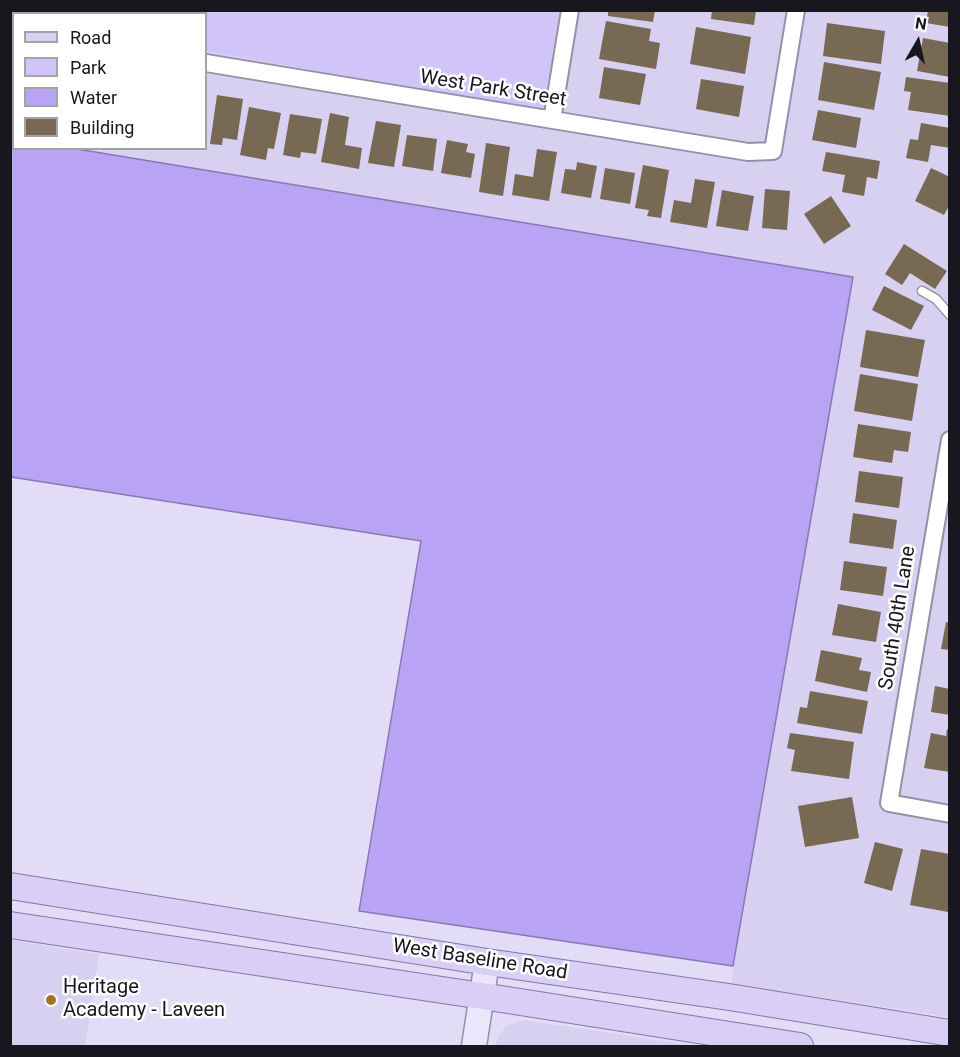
<!DOCTYPE html>
<html>
<head>
<meta charset="utf-8">
<style>
  body { margin:0 }
  #map { position:relative; width:960px; height:1057px; overflow:hidden; background:#e2dcf6; font-family:Roboto,sans-serif }
  canvas { display:block }
  .frame { position:absolute; inset:0; border:12px solid #18161f; pointer-events:none }
  .legend { position:absolute; left:12px; top:12px; width:195px; height:138px; box-sizing:border-box; background:#fff; border:2px solid #a3a2a5; margin:0; padding:8px 10px; list-style:none; font-size:18px; color:#18161f }
  .legend li { display:flex; align-items:center; gap:12px; height:30px }
  .legend b { width:30px; border:2px solid #a3a2a5 }
  .north { position:absolute; left:888px; top:12px; width:60px; height:60px; -webkit-text-stroke:4px #fff; paint-order:stroke; rotate:9deg; font-size:16px; font-weight:700; line-height:24px; text-align:center; color:#18161f }
  .north::after { content:''; display:block; margin:auto; width:21px; height:27px; background:#18161f; clip-path:polygon(50% 0,100% 100%,50% 72%,0 100%) }
</style>
</head>
<body>
<div id="map">
<canvas width="960" height="1057"></canvas>
<div class="frame"></div>
<ul class="legend">
<li><b style="height:8px;background:#d8cef6"></b>Road</li>
<li><b style="height:16px;background:#d0c4f8"></b>Park</li>
<li><b style="height:16px;background:#b8a3f4"></b>Water</li>
<li><b style="height:16px;background:#776954"></b>Building</li>
</ul>
<div class="north">N</div>
</div>
<script>
const ctx = document.querySelector('canvas').getContext('2d');
ctx.lineJoin = 'round';
function paint(path, color) { ctx.fillStyle = color; ctx.fill(path, 'evenodd'); }
const toPath = rows => new Path2D(rows.map(r => 'M' + r).join(''));
function trace(path, color, width, dash) { ctx.strokeStyle = color; ctx.lineWidth = width; ctx.lineCap = dash ? 'butt' : 'round'; ctx.setLineDash(dash || []); ctx.stroke(path); }
function label(font, color, halo, rows, align = 'center') {
  ctx.font = font + ' Roboto,sans-serif'; ctx.lineWidth = 5; ctx.setLineDash([]); ctx.textBaseline = 'middle'; ctx.strokeStyle = halo; ctx.fillStyle = color; for (const [text, x, y, turn = 0] of rows) {
    ctx.save(); ctx.translate(x, y); ctx.rotate((+turn || 0) * Math.PI / 180); ctx.textAlign = isNaN(turn) ? turn : align; if (halo) ctx.strokeText(text, 0, 0); ctx.fillText(text, 0, 0); ctx.restore();
  }
}
const built = toPath([
  [10,11,949,11,949,1017,731,984,853,277,77,149,206,148,206,14,14,14,13,138,11,138],
  [10,940,99,954,85,1046,11,1046],
  [525,1020,696,1046,495,1046,499,1036,506,1026]
]);
const green = toPath([
  [124,11,124,10,559,11,543,110,206,51,206,14,124,13]
]);
const water = toPath([
  [10,138,13,138,14,148,77,149,853,277,733,966,359,911,421,541,11,477,10,138]
]);
const building = toPath([
  [608,10,655,10,653,22,608,16],
  [712,10,756,10,754,25,711,19],
  [928,10,950,10,950,27,926,23],
  [606,21,651,29,649,41,660,43,656,69,599,59],
  [827,23,885,31,881,64,823,56],
  [696,27,751,37,745,74,690,64],
  [923,38,950,43,950,77,917,71],
  [824,62,881,72,874,110,818,100],
  [604,67,646,74,640,105,599,98],
  [12,69,14,69,14,112,10,111,10,80],
  [906,77,950,83,950,116,908,110,911,92,904,91],
  [701,79,744,86,739,117,696,109],
  [217,95,243,99,237,140,223,138,222,145,210,144],
  [249,107,281,113,274,149,268,148,266,160,240,155],
  [818,110,861,118,856,148,812,140],
  [330,113,349,117,345,145,362,148,359,169,321,162],
  [290,114,322,119,316,154,301,152,300,158,283,155],
  [376,121,401,125,394,167,368,163],
  [921,123,950,128,950,148,931,145,928,162,906,158,910,139,918,140],
  [407,135,437,139,433,171,402,166],
  [447,140,468,144,466,152,475,154,471,178,441,173],
  [486,143,510,147,503,196,479,192],
  [537,149,557,152,549,201,512,195,515,174,533,177],
  [826,152,880,161,877,179,867,177,864,196,842,192,845,175,822,171],
  [577,162,597,166,591,198,561,193,565,169,576,170],
  [643,165,669,170,661,218,647,216,649,210,635,208],
  [605,168,635,173,630,204,600,199],
  [931,168,950,177,950,204,944,215,915,201],
  [695,179,715,182,707,228,670,222,674,200,691,203],
  [765,189,790,191,787,230,762,228],
  [722,190,754,196,748,231,716,226],
  [831,196,851,226,824,244,804,214],
  [904,244,947,271,935,289,910,273,902,285,885,274],
  [884,286,924,306,911,330,872,310],
  [866,330,925,340,918,377,860,367],
  [860,374,918,384,912,421,854,411],
  [858,424,911,432,908,452,894,450,892,463,853,457],
  [859,471,903,477,899,508,855,502],
  [853,513,897,520,893,549,849,543],
  [844,561,887,567,883,596,840,590],
  [838,604,881,612,876,642,832,635],
  [946,622,950,623,950,650,941,649],
  [821,650,862,658,859,670,871,672,867,692,815,681],
  [935,686,950,689,950,715,931,712],
  [810,691,868,701,862,734,797,723,800,707,807,708],
  [947,729,950,730,950,772,924,768,931,733,946,736],
  [790,733,854,742,849,779,791,771,795,750,787,748],
  [852,797,859,838,805,847,798,806],
  [875,842,903,849,892,891,864,883],
  [921,849,950,854,950,902,948,912,910,905]
]);
const lane = toPath([
  [922,291,936,299,950,315]
]);
const street = toPath([
  [113,14,114,10],
  [10,32,14,33],
  [206,63,748,152,773,151,796,10],
  [552,120,570,10],
  [950,440,889,803,950,814]
]);
const secondary = toPath([
  [474,1046,487,962]
]);
const primary = toPath([
  [10,886,487,962,729,997,950,1033],
  [10,925,482,996,800,1046]
]);
const markers = [
  [51,1000,6,"#a17426"]
];
const streetNames = [
  ["West Park Street",493,89,9],
  ["South 40th Lane",898,618,-81],
  ["West Baseline Road",480,960,9]
];
const poiNames = [
  ["Heritage",63,988],
  ["Academy - Laveen",63,1011]
];
paint(built, '#d8d0f1');
paint(green, '#d0c4f8');
paint(water, '#b8a3f4');
trace(water, '#8879b4', 1.5);
paint(building, '#776954');
trace(lane, '#9590a8', 11);
trace(street, '#9590a8', 20);
trace(secondary, '#9590a8', 27);
trace(primary, '#8478a7', 28);
trace(lane, '#fff', 8);
trace(street, '#fff', 16);
trace(secondary, '#ece6fa', 24);
trace(primary, '#d8cef6', 26);
for (const [x, y, r, color] of markers) { const dot = new Path2D(); dot.arc(x, y, r, 0, 2 * Math.PI); ctx.fillStyle = color; ctx.fill(dot); trace(dot, '#fff', 2); }
label('20px', '#18161f', '#fff', streetNames);
label('20px', '#18161f', '#fff', poiNames, 'left');
</script>
</body>
</html>
